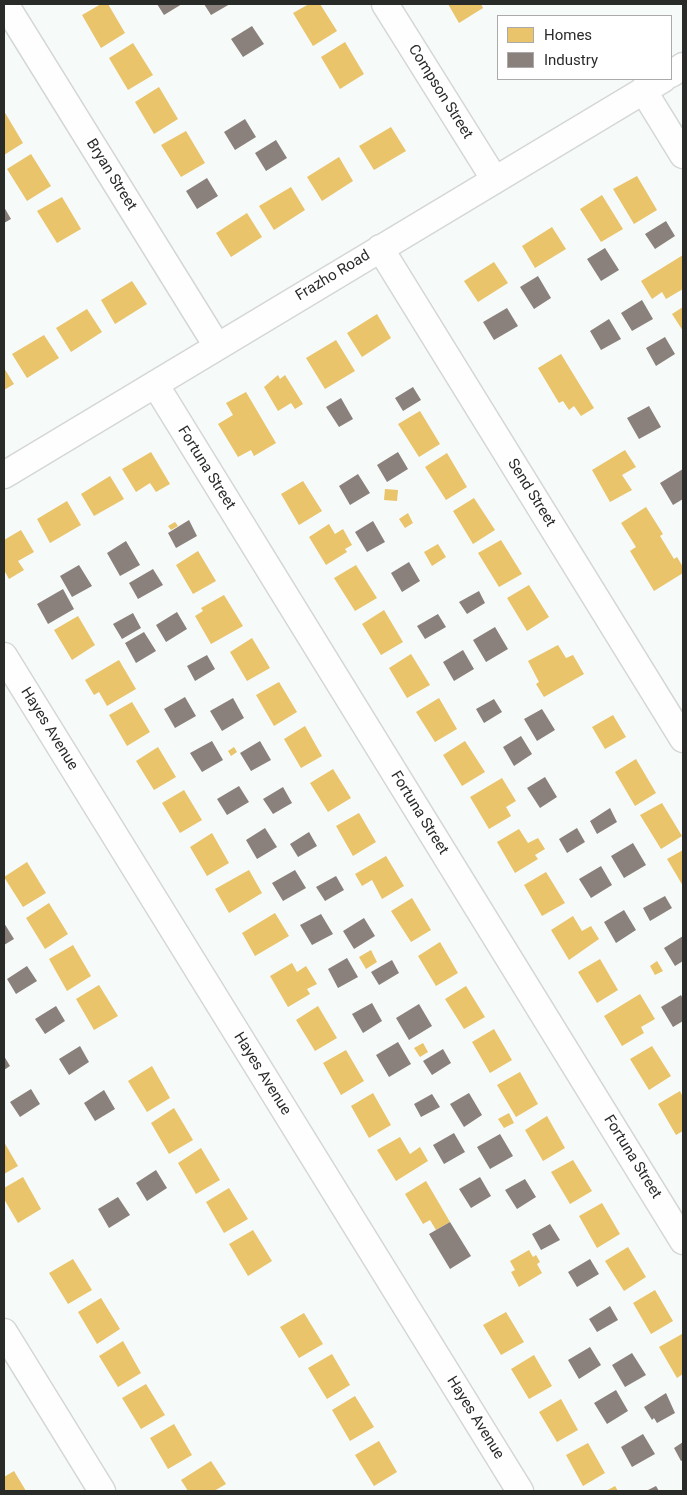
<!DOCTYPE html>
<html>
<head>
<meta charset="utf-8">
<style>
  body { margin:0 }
  #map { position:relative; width:687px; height:1495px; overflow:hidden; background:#f6faf8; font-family:Roboto,sans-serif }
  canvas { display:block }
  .frame { position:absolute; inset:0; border:5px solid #292b29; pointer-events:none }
  .legend { position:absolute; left:497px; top:15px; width:175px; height:65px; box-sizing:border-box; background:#fff; border:1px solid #a9aaa9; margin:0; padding:6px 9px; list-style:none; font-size:15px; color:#292b29 }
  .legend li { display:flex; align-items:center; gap:10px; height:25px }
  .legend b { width:25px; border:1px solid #a9aaa9 }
</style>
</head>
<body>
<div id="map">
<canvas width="687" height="1495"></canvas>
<div class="frame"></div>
<ul class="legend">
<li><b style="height:14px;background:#e9c46a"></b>Homes</li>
<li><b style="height:14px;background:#8a817c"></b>Industry</li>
</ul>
</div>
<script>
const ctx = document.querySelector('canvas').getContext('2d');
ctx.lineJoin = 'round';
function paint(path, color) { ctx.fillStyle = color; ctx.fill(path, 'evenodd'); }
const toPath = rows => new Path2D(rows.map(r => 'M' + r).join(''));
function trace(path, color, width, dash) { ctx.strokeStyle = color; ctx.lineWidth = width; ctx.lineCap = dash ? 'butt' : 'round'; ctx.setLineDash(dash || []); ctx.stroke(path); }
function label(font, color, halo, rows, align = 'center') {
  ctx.font = font + ' Roboto,sans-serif'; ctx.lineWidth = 5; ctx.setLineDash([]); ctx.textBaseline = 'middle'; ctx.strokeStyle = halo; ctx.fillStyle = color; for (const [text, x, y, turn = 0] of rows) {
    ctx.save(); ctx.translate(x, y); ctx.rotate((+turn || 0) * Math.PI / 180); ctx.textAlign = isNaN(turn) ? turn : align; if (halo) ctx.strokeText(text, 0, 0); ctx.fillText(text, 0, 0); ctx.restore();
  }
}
const homes = toPath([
  [101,4,108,4,125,33,101,48,82,15],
  [309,4,320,4,337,31,313,46,293,13],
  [448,4,481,4,483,8,459,23],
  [345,42,364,74,340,89,321,57],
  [133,43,153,75,128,90,109,58],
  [159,87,178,119,154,134,135,102],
  [4,111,23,143,4,155],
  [391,127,406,151,374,170,359,146],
  [186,131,205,163,181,177,161,145],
  [31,154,51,186,27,201,7,169],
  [339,157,353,181,322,201,307,177],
  [637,176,657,210,634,224,613,189],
  [291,187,305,210,274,230,259,206],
  [602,195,623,229,601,242,580,209],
  [62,197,81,229,57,243,37,211],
  [247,213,262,237,231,257,216,233],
  [552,227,566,249,535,268,522,246],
  [683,255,683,289,666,299,662,292,652,299,641,281],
  [494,262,508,283,478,302,464,281],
  [132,281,147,304,115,324,101,300],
  [683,307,683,331,672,314],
  [87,309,102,332,71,352,56,328],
  [377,314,391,338,362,357,347,333],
  [44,335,59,358,27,378,12,354],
  [336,340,355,371,325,389,306,358],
  [561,354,594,408,581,416,574,406,569,410,563,401,559,403,538,368],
  [4,368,14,384,4,390],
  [278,375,280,379,285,375,303,404,295,409,291,403,278,411,264,387],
  [246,392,276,443,254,456,251,450,238,457,218,424,233,415,226,403],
  [420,411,440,444,419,457,398,424],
  [625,450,636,467,622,475,632,490,610,502,592,470],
  [151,452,170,484,156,492,150,483,136,492,122,469],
  [447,453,467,487,446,500,425,467],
  [110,476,124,499,94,516,81,494],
  [303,481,322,511,299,525,281,494],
  [385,489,398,490,397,501,384,500],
  [474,498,495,530,473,544,453,511],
  [67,501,81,525,50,543,37,519],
  [646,507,663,534,660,536,674,559,677,557,683,567,683,573,654,591,630,551,636,547,621,523],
  [408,513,413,523,405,528,399,519],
  [175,522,178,526,171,530,168,526],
  [329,524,335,534,343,529,352,545,345,549,347,552,326,565,309,537],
  [21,530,34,552,18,561,24,570,9,579,4,570,4,540],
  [501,540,522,574,499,587,478,553],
  [438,544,446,557,432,566,424,552],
  [198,551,216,581,193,594,176,565],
  [356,565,377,598,355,611,334,578],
  [529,585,549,617,527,631,507,598],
  [224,595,243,626,211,644,195,616,203,611,201,608],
  [384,610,403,642,381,655,362,624],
  [78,616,95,645,72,660,54,630],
  [252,638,270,668,247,681,230,652],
  [558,645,566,658,573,655,584,674,544,697,536,684,539,682,528,661],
  [411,654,430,685,407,698,389,668],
  [119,660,136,689,107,706,99,692,94,695,85,680],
  [279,682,297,712,274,726,256,695],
  [439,698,457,729,435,742,416,712],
  [132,702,150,732,127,746,109,715],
  [613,715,626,737,605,749,592,727],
  [305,726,322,756,301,768,284,739],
  [465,741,485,772,462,786,443,755],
  [158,747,176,777,154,790,136,761],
  [234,747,237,752,231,756,228,751],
  [636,759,656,793,635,806,615,772],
  [333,769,351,798,328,812,310,783],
  [502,778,516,801,506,807,511,816,489,829,470,797],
  [184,790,202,820,180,833,162,803],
  [662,803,682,836,661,849,640,815],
  [359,813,376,842,353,856,336,826],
  [519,829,528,843,538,838,545,849,535,855,538,859,515,873,497,842],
  [212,833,229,863,207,876,190,847],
  [683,850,683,886,667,859],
  [386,856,404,886,382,899,372,880,362,886,355,874],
  [27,862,46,893,23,907,4,877],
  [249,870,262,893,229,913,215,889],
  [546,872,565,903,542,916,524,885],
  [412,898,431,930,411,942,391,911],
  [49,903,68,934,45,949,26,918],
  [275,913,289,936,255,956,242,933],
  [573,916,582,931,591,926,599,939,569,960,551,930],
  [440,942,458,973,436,986,418,956],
  [73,945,91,976,67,991,49,959],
  [371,950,377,962,366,969,359,957],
  [600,959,618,990,597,1003,578,972],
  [657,961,663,971,655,975,650,966],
  [292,963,297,972,306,966,317,984,307,989,310,994,288,1007,270,976],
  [99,985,118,1016,94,1030,76,999],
  [466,986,485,1017,464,1029,445,999],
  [640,994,655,1019,641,1027,644,1033,622,1046,604,1016],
  [318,1006,337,1038,315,1051,296,1020],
  [494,1029,512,1060,490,1073,472,1042],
  [423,1043,428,1052,420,1057,414,1048],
  [652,1046,671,1076,649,1090,630,1059],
  [346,1050,364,1081,341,1095,323,1063],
  [152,1066,170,1098,147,1112,128,1081],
  [520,1072,538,1104,516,1117,497,1085],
  [680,1091,683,1097,683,1131,676,1135,658,1104],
  [373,1093,391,1125,369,1138,351,1106],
  [174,1108,193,1140,169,1154,151,1123],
  [509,1113,514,1123,504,1128,498,1119],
  [547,1116,565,1148,543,1161,525,1130],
  [400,1137,410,1154,420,1147,428,1161,396,1181,377,1150],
  [4,1142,18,1166,4,1174],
  [201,1148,220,1180,196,1194,178,1163],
  [573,1160,592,1191,570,1204,551,1172],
  [23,1177,41,1209,18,1223,4,1199,4,1188],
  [426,1181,450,1222,436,1230,430,1220,423,1224,405,1194],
  [229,1188,248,1219,224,1233,206,1202],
  [602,1203,620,1234,597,1248,579,1216],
  [253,1230,272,1261,248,1276,229,1244],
  [628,1247,646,1277,624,1291,605,1261],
  [529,1250,533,1257,536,1255,540,1262,537,1264,542,1273,519,1287,511,1272,515,1270,510,1261],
  [73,1259,92,1290,68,1304,49,1273],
  [655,1290,673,1321,651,1334,633,1303],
  [101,1298,120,1329,97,1344,78,1312],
  [506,1312,524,1342,501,1355,483,1325],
  [304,1313,323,1344,299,1358,280,1327],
  [682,1334,683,1374,677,1378,659,1347],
  [123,1341,141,1373,118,1387,99,1356],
  [332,1354,350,1385,327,1399,308,1368],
  [534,1355,552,1386,529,1399,511,1369],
  [146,1384,165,1415,141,1429,122,1398],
  [355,1396,374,1427,350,1441,332,1410],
  [561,1399,578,1430,557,1442,539,1412],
  [174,1424,192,1455,168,1469,150,1438],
  [379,1441,397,1472,374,1486,355,1455],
  [588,1443,605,1473,583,1486,566,1455],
  [211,1461,226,1484,214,1491,188,1491,181,1480],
  [14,1471,26,1491,4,1491,4,1477],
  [615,1486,618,1491,606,1491]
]);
const industry = toPath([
  [157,4,182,4,164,15],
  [204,4,230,4,211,15],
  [252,26,264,44,243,57,231,39],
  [245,119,256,137,235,150,224,132],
  [276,140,287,158,266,171,255,153],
  [207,178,218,196,197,209,186,191],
  [4,207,11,219,4,223],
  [666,221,675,236,655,249,645,234],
  [605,248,619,270,601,281,587,259],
  [538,276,551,298,534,309,520,287],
  [642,300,653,319,632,331,621,313],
  [507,308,518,326,494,340,483,322],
  [609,319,621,339,601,350,590,331],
  [665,337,675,354,656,366,646,348],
  [413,387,421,400,403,411,395,398],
  [341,398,353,419,339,427,326,407],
  [649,406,661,427,639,439,627,418],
  [398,452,408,469,387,482,377,465],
  [683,469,683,499,673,505,660,483],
  [358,474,370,493,350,505,339,486],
  [189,520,197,536,176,548,168,533],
  [373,521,385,542,367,552,355,532],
  [126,541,140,565,120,576,107,553],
  [409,562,420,581,402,592,391,573],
  [79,565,92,586,72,597,60,576],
  [153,569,163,585,138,599,129,583],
  [63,589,74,609,48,624,37,604],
  [479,591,485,603,467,614,459,602],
  [177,612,187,629,166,642,156,625],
  [133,613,141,628,122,639,113,624],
  [438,614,446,627,425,639,417,626],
  [495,627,508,649,486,662,473,640],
  [144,632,156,651,136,663,125,643],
  [463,650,474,669,454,681,443,662],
  [207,655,215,669,195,681,187,666],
  [185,697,196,716,175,728,164,709],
  [233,698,244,718,222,731,210,711],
  [494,699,502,712,484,723,476,709],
  [542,709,555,730,537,741,524,719],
  [521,736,532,754,514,766,503,747],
  [212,741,223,760,202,772,190,753],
  [260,741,271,760,251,771,240,753],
  [545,777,557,797,540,808,527,788],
  [239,786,249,802,227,815,217,799],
  [283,787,292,803,273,814,263,799],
  [610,808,617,822,597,834,590,821],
  [265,828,277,847,257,859,246,840],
  [577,828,585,842,567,853,559,839],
  [309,832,317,846,298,857,290,844],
  [633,843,646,865,624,878,611,856],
  [601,866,612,885,591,898,579,879],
  [295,870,306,888,283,901,272,883],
  [336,876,344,890,325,901,316,887],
  [665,896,672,908,650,921,643,908],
  [624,910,636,930,616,943,604,922],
  [321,914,333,934,312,945,300,925],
  [364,918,375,936,354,949,343,931],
  [4,923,14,939,4,945],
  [683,936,683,961,675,966,664,948],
  [347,958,358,977,338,988,328,969],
  [392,960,399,973,379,985,371,972],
  [27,966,37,981,16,994,7,979],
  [681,995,683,999,683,1021,673,1027,661,1007],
  [372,1003,382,1021,363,1033,352,1014],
  [419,1004,432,1026,409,1040,396,1018],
  [56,1006,65,1021,45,1034,35,1019],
  [398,1042,411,1064,389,1077,376,1055],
  [80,1046,89,1062,69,1075,59,1059],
  [443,1049,451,1063,432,1075,423,1061],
  [4,1056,10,1066,4,1070],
  [31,1089,40,1104,20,1117,10,1102],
  [104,1090,115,1109,95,1121,84,1103],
  [469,1093,482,1115,464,1127,450,1104],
  [432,1094,440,1107,421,1117,414,1104],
  [454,1133,465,1152,444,1164,433,1145],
  [500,1134,513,1156,490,1169,477,1147],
  [156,1170,167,1188,147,1201,136,1183],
  [480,1177,491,1196,471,1208,459,1189],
  [525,1179,536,1197,517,1209,505,1190],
  [118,1197,130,1215,109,1228,98,1209],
  [450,1222,471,1256,450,1269,429,1234],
  [550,1224,560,1240,541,1250,532,1234],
  [590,1259,599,1274,577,1287,568,1272],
  [610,1306,618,1320,597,1332,589,1319],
  [590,1347,601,1365,579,1379,568,1360],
  [632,1353,646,1375,625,1387,612,1365],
  [616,1390,628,1411,607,1424,594,1403],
  [666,1393,675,1413,657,1423,654,1418,652,1420,644,1407],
  [643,1434,655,1454,632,1467,621,1447],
  [683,1442,683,1460,681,1461,674,1448],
  [656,1486,659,1491,646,1491]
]);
const minor = toPath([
  [5,4,217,346],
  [385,4,495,180],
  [671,74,683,66],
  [643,90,683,155],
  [380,248,683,739],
  [155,384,683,1241],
  [4,475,663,79],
  [4,656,520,1491],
  [4,1332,102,1491]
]);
const streetNames = [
  ["Compson Street",440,92,58],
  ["Bryan Street",111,175,58],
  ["Frazho Road",333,276,-31],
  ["Fortuna Street",206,468,58],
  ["Send Street",531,493,58],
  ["Hayes Avenue",49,729,58],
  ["Fortuna Street",419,813,58],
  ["Hayes Avenue",262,1074,58],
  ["Fortuna Street",632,1157,58],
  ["Hayes Avenue",475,1418,58]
];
paint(homes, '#e9c46a');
paint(industry, '#8a817c');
trace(minor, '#d4d7d5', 29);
trace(minor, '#fefefe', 26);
label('15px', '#292b29', '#fff', streetNames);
</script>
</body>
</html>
